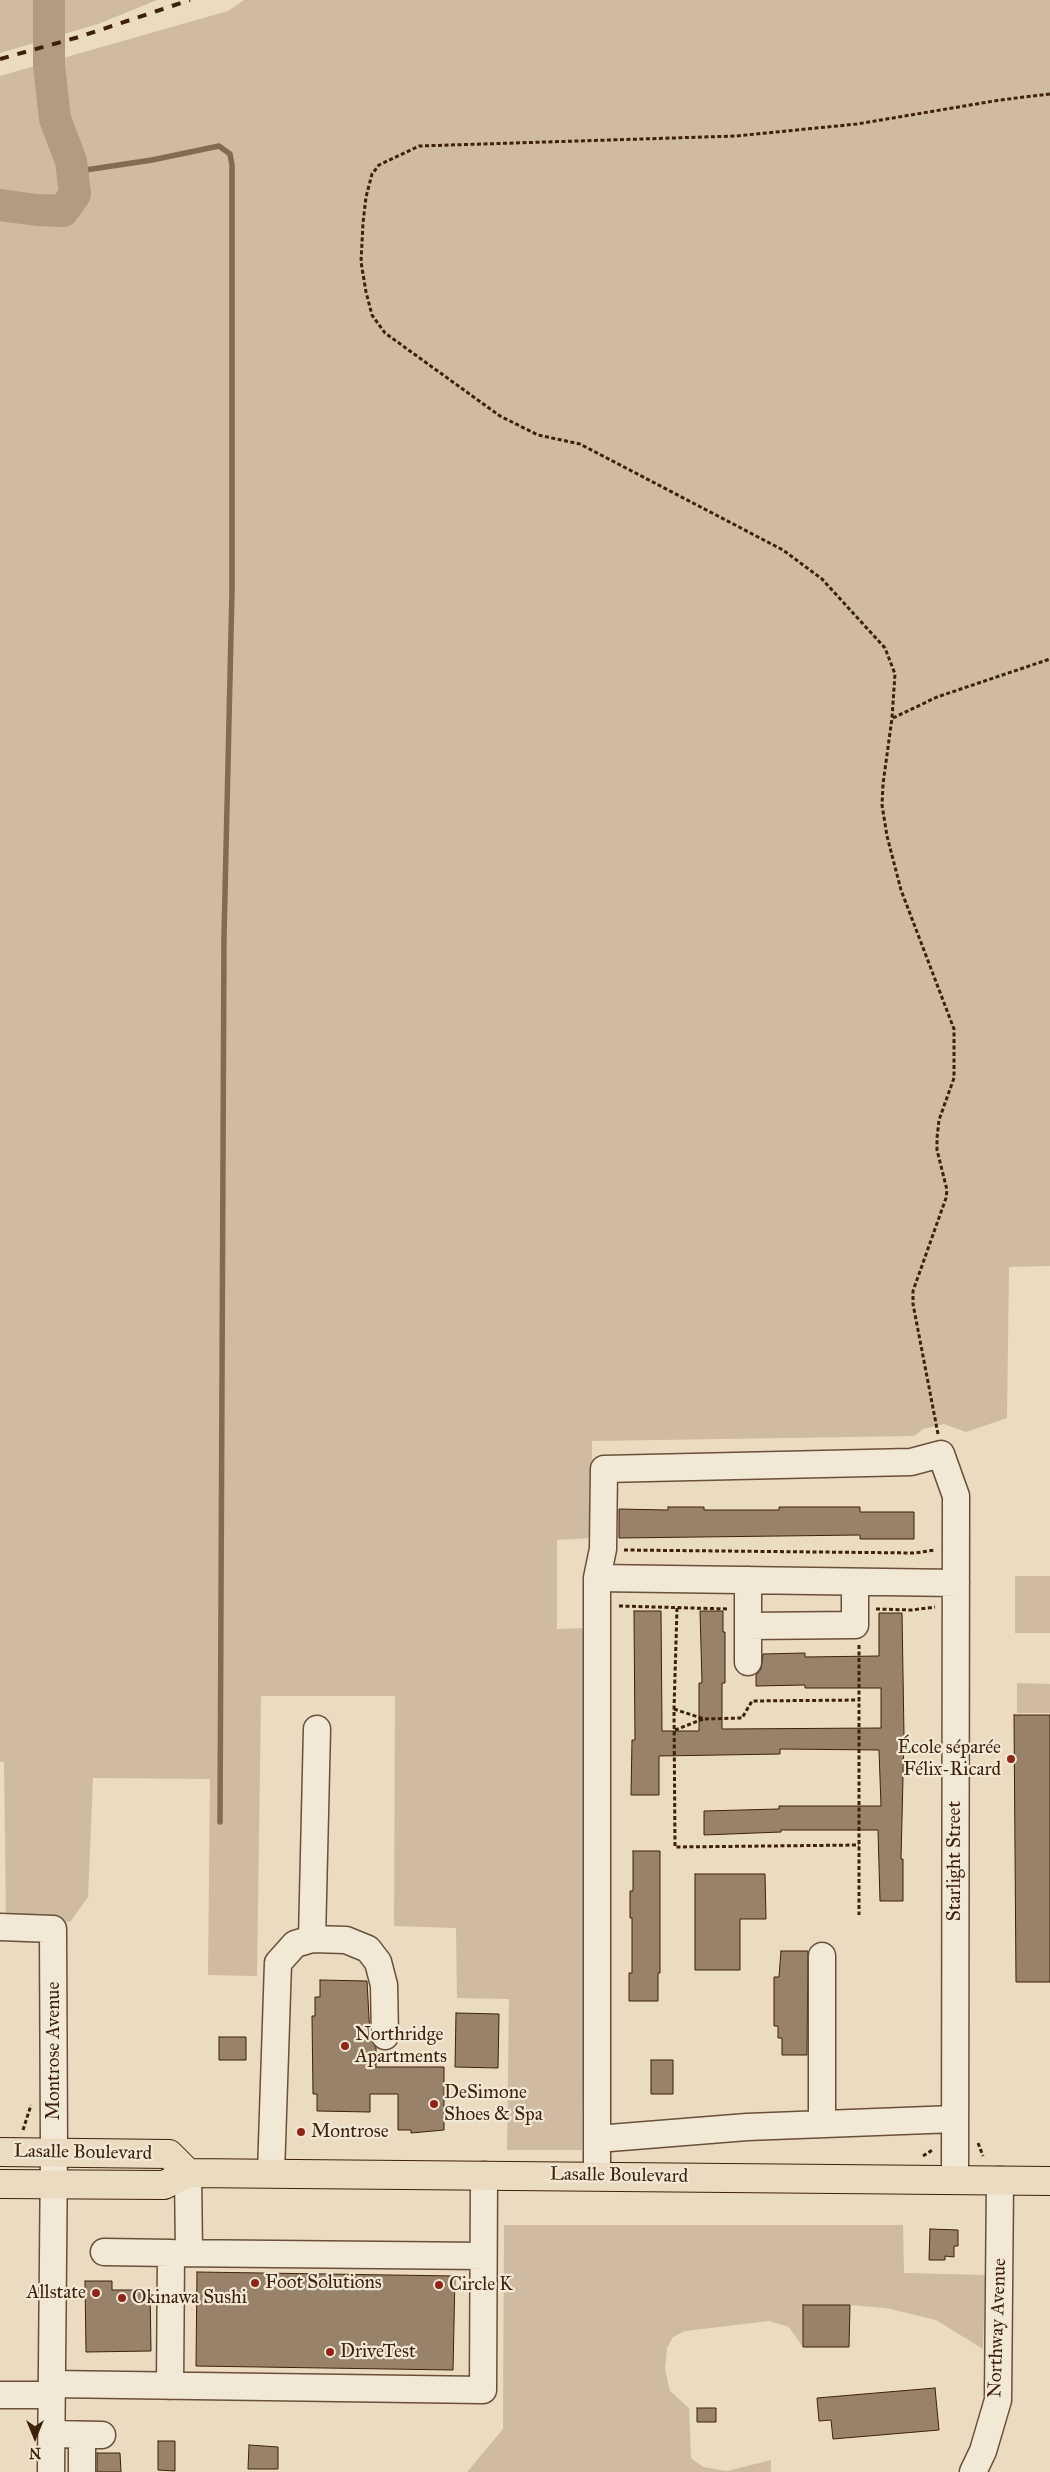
<!DOCTYPE html>
<html>
<head>
<meta charset="utf-8">
<style>
  body { margin:0 }
  #map { position:relative; width:1050px; height:2472px; overflow:hidden; background:#ebdbc0; font-family:"IM FELL Great Primer",serif }
  canvas { display:block }
  .north { position:absolute; left:10px; top:2412px; width:50px; height:50px; -webkit-text-stroke:4px #f2e8d6; paint-order:stroke; rotate:180deg; font-size:14px; font-weight:700; line-height:20px; text-align:center; color:#3f210a }
  .north::after { content:''; display:block; margin:auto; width:18px; height:22px; background:#3f210a; clip-path:polygon(50% 0,100% 100%,50% 72%,0 100%) }
</style>
</head>
<body>
<div id="map">
<canvas width="1050" height="2472"></canvas>
<div class="north">N</div>
</div>
<script>
const ctx = document.querySelector('canvas').getContext('2d');
ctx.lineJoin = 'round';
function paint(path, color) { ctx.fillStyle = color; ctx.fill(path, 'evenodd'); }
const toPath = rows => new Path2D(rows.map(r => 'M' + r).join(''));
function trace(path, color, width, dash) { ctx.strokeStyle = color; ctx.lineWidth = width; ctx.lineCap = dash ? 'butt' : 'round'; ctx.setLineDash(dash || []); ctx.stroke(path); }
function label(font, color, halo, rows, align = 'center') {
  ctx.font = font + ' "IM FELL Great Primer",serif'; ctx.lineWidth = 4.5; ctx.setLineDash([]); ctx.textBaseline = 'middle'; ctx.strokeStyle = halo; ctx.fillStyle = color; for (const [text, x, y, turn = 0] of rows) {
    ctx.save(); ctx.translate(x, y); ctx.rotate((+turn || 0) * Math.PI / 180); ctx.textAlign = isNaN(turn) ? turn : align; if (halo) ctx.strokeText(text, 0, 0); ctx.fillText(text, 0, 0); ctx.restore();
  }
}
const green = toPath([
  [0,0,157,0,98,24,0,53],
  [244,0,1050,0,1050,1266,1009,1267,1007,1418,966,1432,944,1424,923,1429,914,1436,592,1441,591,1538,557,1540,557,1629,589,1628,582,2150,507,2150,509,1999,457,1998,456,1928,394,1926,395,1696,261,1696,257,1976,208,1975,210,1779,93,1778,88,1897,70,1922,6,1919,4,1762,0,1762,0,76,228,11],
  [1015,1576,1050,1576,1050,1633,1015,1633],
  [1017,1683,1050,1684,1050,1713,1017,1713],
  [504,2225,903,2225,904,2273,985,2275,983,2349,936,2320,886,2308,850,2305,803,2347,789,2327,769,2321,685,2331,673,2337,667,2348,665,2369,670,2391,689,2408,691,2458,703,2467,727,2471,771,2460,771,2472,467,2472,503,2429]
]);
const stream = toPath([
  [72,172,152,160,219,146,230,154,232,165,232,591,224,936,220,1822]
]);
const river = toPath([
  [0,205,37,210,63,211,75,194,71,161,55,119,49,65,49,0]
]);
const building = toPath([
  [668,1507,704,1507,704,1510,779,1510,779,1507,860,1507,860,1512,914,1512,914,1539,860,1539,860,1535,619,1538,619,1509,668,1510,668,1507],
  [634,1611,661,1611,662,1731,699,1731,699,1683,702,1683,700,1611,723,1611,723,1632,725,1632,725,1683,722,1683,722,1729,881,1728,881,1688,805,1688,805,1685,756,1686,756,1675,761,1669,763,1654,805,1653,805,1657,879,1656,879,1613,902,1613,904,1736,901,1859,903,1859,903,1901,880,1901,878,1830,781,1830,781,1832,704,1835,704,1811,779,1809,779,1806,881,1806,879,1750,780,1749,780,1754,659,1756,659,1795,631,1795,632,1740,635,1740,634,1611],
  [1014,1715,1050,1715,1050,1982,1016,1982,1014,1715],
  [633,1851,660,1851,660,1973,658,1973,658,2001,629,2001,629,1973,632,1973,632,1918,630,1918,630,1891,633,1891,633,1851],
  [695,1874,765,1874,766,1919,740,1919,740,1970,695,1970,695,1874],
  [781,1951,808,1951,807,2055,782,2055,782,2038,778,2038,778,2026,774,2026,774,1977,779,1977,781,1951],
  [320,1980,367,1981,370,2036,376,2048,376,2067,444,2067,444,2130,411,2133,411,2130,398,2130,398,2094,370,2094,370,2112,317,2111,317,2094,313,2094,312,2016,315,2016,315,1997,320,1997,320,1980],
  [456,2013,499,2014,498,2068,455,2067,456,2013],
  [219,2037,246,2037,246,2060,219,2060,219,2037],
  [651,2060,673,2060,673,2094,651,2094,651,2060],
  [930,2229,958,2230,958,2246,954,2246,954,2257,945,2256,945,2260,929,2260,930,2229],
  [197,2272,455,2276,453,2370,196,2366,197,2272],
  [85,2281,112,2281,112,2290,150,2290,151,2351,86,2352,85,2281],
  [803,2305,850,2305,849,2347,803,2347,803,2305],
  [935,2388,939,2430,833,2439,831,2420,819,2421,817,2398,935,2388],
  [697,2408,716,2408,716,2422,697,2422,697,2408],
  [158,2441,175,2441,175,2471,158,2470,158,2441],
  [249,2445,278,2447,278,2469,248,2469,249,2445],
  [97,2453,120,2453,121,2472,97,2472,97,2453]
]);
const path = toPath([
  [893,718,937,697,1050,659],
  [938,1434,913,1304,913,1291,946,1198,947,1190,937,1150,937,1138,939,1120,954,1078,954,1029,901,890,887,836,882,805,883,784,892,718,895,674,885,648,822,579,783,550,580,444,538,435,500,416,385,333,372,315,366,292,361,262,363,223,366,197,372,174,379,165,419,146,736,136,857,124,1000,100,1050,94],
  [624,1550,915,1553,935,1550],
  [619,1606,728,1609],
  [677,1608,674,1709,675,1847,859,1845],
  [876,1609,912,1610,935,1607],
  [859,1645,859,1915],
  [674,1709,704,1719,742,1718,752,1701,860,1700],
  [675,1730,703,1719],
  [23,2130,31,2105],
  [978,2143,983,2156],
  [923,2156,934,2149]
]);
const minor = toPath([
  [597,1578,603,1549,604,1469,911,1462,941,1454,956,1496,955,2180],
  [748,1580,748,1626,855,1625,855,1582],
  [748,1626,748,1662],
  [0,1927,53,1929,54,2152,51,2472],
  [312,1939,346,1940,368,1949,378,1962,384,1985,385,2036],
  [822,1956,822,2124],
  [597,2139,747,2127,954,2119],
  [188,2173,189,2253],
  [271,2173,278,1963,295,1944,312,1939,317,1729],
  [597,2176,597,1578,956,1583],
  [104,2252,171,2253],
  [52,2384,483,2390,484,2175],
  [170,2386,171,2253,483,2256],
  [0,2395,52,2395],
  [52,2434,102,2435],
  [82,2435,82,2472],
  [973,2472,983,2451,998,2400,1000,2180]
]);
const major = toPath([
  [0,2152,169,2154,188,2173],
  [0,2184,164,2185,188,2173,1050,2181]
]);
const rail = toPath([
  [0,59,79,37,190,0]
]);
const markers = [
  [1011,1759,5,"#8f2418"],
  [345,2046,5,"#8f2418"],
  [434,2104,5,"#8f2418"],
  [301,2132,5,"#8f2418"],
  [255,2283,5,"#8f2418"],
  [439,2285,5,"#8f2418"],
  [96,2293,5,"#8f2418"],
  [122,2298,5,"#8f2418"],
  [330,2352,5,"#8f2418"]
];
const poiNames = [
  ["École séparée",1001,1748,"right"],
  ["Félix-Ricard",1001,1770,"right"],
  ["Northridge",355,2035],
  ["Apartments",355,2057],
  ["DeSimone",444,2093],
  ["Shoes & Spa",444,2115],
  ["Montrose",311,2132],
  ["Foot Solutions",265,2283],
  ["Circle K",449,2285],
  ["Allstate",86,2293,"right"],
  ["Okinawa Sushi",132,2298],
  ["DriveTest",340,2352]
];
const streetNames = [
  ["Starlight Street",955,1861,-90],
  ["Montrose Avenue",54,2051,-90],
  ["Lasalle Boulevard",83,2153,1],
  ["Lasalle Boulevard",619,2176,1],
  ["Northway Avenue",998,2328,-88]
];
paint(green, '#cebba1');
trace(stream, '#836b52', 5.5);
trace(river, '#b19c82', 32);
paint(building, '#988269');
trace(building, '#3f210a', 1);
trace(minor, '#6a5038', 29);
trace(major, '#3f210a', 30);
trace(path, '#3f210a', 3, [4, 2.5]);
trace(minor, '#f2e8d6', 26);
trace(major, '#ebdbc0', 28);
trace(rail, '#3f210a', 4, [9, 9]);
for (const [x, y, r, color] of markers) { const dot = new Path2D(); dot.arc(x, y, r, 0, 2 * Math.PI); ctx.fillStyle = color; ctx.fill(dot); trace(dot, '#f2e8d6', 2); }
label('19px', '#3f210a', '#f2e8d6', poiNames, 'left');
label('19px', '#3f210a', '#f2e8d6', streetNames);
</script>
</body>
</html>
